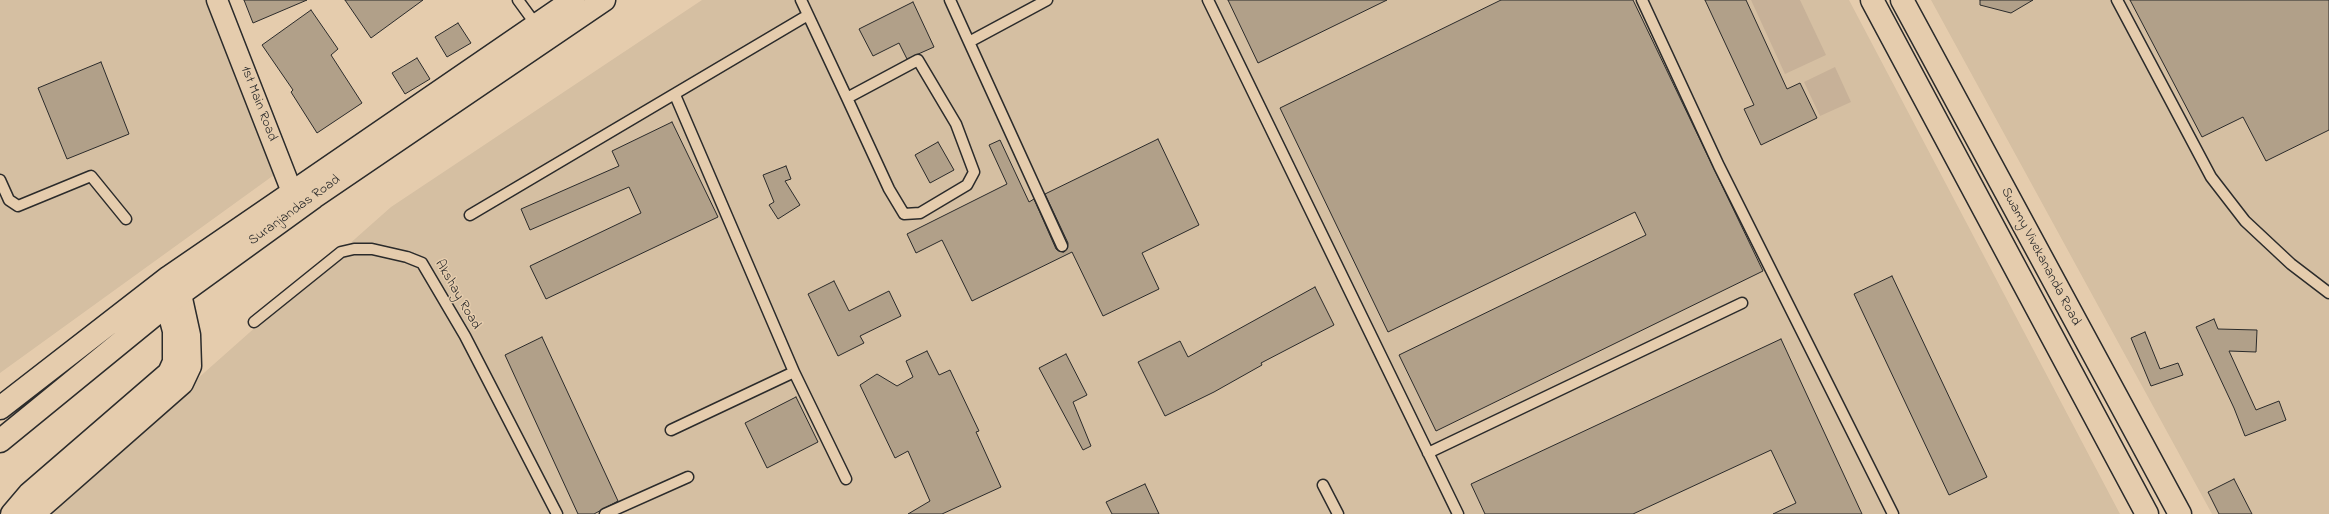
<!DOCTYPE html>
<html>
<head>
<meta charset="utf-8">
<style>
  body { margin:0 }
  canvas { display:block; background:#e5ccad }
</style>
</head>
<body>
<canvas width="2329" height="514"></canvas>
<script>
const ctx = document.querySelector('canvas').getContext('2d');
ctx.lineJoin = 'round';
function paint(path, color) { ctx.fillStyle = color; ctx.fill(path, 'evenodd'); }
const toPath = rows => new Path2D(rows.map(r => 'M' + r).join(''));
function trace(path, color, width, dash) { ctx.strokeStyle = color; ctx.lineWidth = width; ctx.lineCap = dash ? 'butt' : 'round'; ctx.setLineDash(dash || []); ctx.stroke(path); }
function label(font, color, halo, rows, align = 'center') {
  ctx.font = font + ' "Indie Flower",sans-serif'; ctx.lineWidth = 3; ctx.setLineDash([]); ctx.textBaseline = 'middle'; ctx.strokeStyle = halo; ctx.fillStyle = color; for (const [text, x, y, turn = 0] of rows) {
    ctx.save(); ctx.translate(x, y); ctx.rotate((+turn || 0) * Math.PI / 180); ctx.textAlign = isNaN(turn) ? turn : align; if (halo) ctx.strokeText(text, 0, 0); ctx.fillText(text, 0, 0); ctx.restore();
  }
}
const built = toPath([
  [0,0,206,0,274,175,0,373],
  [702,0,1849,0,2120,514,53,514,81,482,391,207],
  [1931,0,2329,0,2329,514,2212,514]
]);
const green = toPath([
  [1751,0,1800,0,1826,55,1785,74],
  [1835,67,1851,102,1820,116,1804,82]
]);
const building = toPath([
  [244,0,307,0,253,23,244,0],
  [345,0,423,0,371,38,345,0],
  [1228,0,1387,0,1258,63,1228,0],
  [1501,0,1633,0,1763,271,1436,431,1399,355,1646,235,1635,212,1388,332,1280,108,1501,0],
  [1705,0,1746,0,1787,89,1800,83,1817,118,1761,145,1744,109,1754,105,1705,0],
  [1980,0,2033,0,2011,13,1980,5,1980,0],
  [2130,0,2329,0,2329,130,2266,161,2243,117,2202,137,2130,0],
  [913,2,934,47,907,59,899,43,873,56,859,29,913,2],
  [311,10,338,49,331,55,362,103,317,133,291,92,293,90,262,45,311,10],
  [458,23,471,43,447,57,435,37,458,23],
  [417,58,430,79,405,94,392,73,417,58],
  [101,62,129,134,67,159,38,88,101,62],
  [672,122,718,217,546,299,530,266,641,213,629,187,530,230,521,209,619,166,612,151,672,122],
  [1158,139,1199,225,1142,253,1159,289,1103,316,1072,252,972,301,942,240,916,253,907,234,1007,184,989,145,1000,140,1029,202,1034,199,1056,249,1059,251,1064,252,1067,249,1068,243,1045,194,1158,139],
  [938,142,954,170,930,183,915,155,938,142],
  [786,166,791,179,785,181,800,205,778,219,769,205,774,202,763,175,786,166],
  [1892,276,1987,477,1949,495,1854,294,1892,276],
  [834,281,849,311,889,291,901,316,860,336,864,343,838,356,808,294,834,281],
  [1315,287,1334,325,1261,363,1262,365,1214,392,1165,416,1138,362,1180,341,1188,357,1315,287],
  [2214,319,2218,329,2257,330,2256,352,2229,351,2256,410,2279,401,2286,420,2245,436,2234,408,2196,327,2214,319],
  [2145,332,2160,369,2178,363,2183,375,2151,386,2131,338,2145,332],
  [542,337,618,501,594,514,578,514,505,355,542,337],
  [1781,339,1862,514,1773,514,1796,503,1771,450,1633,514,1485,514,1471,484,1781,339],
  [927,351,939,375,950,370,979,431,976,432,1001,487,942,514,908,514,930,501,908,451,895,458,860,385,877,374,897,386,913,377,906,361,927,351],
  [1066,354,1087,395,1073,402,1091,446,1083,450,1039,368,1066,354],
  [796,397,818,442,767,468,745,423,796,397],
  [2234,479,2252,514,2219,514,2208,492,2234,479],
  [1145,484,1159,514,1112,514,1106,502,1145,484]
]);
const service = toPath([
  [518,0,537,26],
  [801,0,847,98,889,189,904,214,920,213,967,185,974,172,956,124,918,60,847,98],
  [950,0,969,42],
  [1047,0,969,42,1062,246],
  [1208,0,1458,514],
  [1642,0,1719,166,1893,514],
  [2117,0,2211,177,2245,221,2291,264,2329,293],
  [675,95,794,372,846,479],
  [0,180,9,200,18,206,91,176,126,219],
  [470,215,808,15],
  [254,322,341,252,354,249,372,249,407,257,422,263,465,336,557,514],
  [671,430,794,372],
  [1428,453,1742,303],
  [1323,485,1338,514],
  [605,514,688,477]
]);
const minor = toPath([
  [217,0,292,192,300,206]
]);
const tertiary = toPath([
  [12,514,29,494,169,373,174,362,174,331,167,305,159,290],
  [33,514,182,383,190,366,189,335,180,294,171,280]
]);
const primary = toPath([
  [1872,0,2147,514],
  [1902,0,2180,514],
  [0,408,169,277,573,0],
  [0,441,180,294,314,197,604,0]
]);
const streetNames = [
  ["1st Main Road",258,104,69],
  ["Suranjandas Road",295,211,-36],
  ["Swamy Vivekananda Road",2040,257,62],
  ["Akshay Road",457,295,60]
];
paint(built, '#d5bfa2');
paint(green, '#c7b198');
paint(building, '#b1a089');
trace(building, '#2b2b2b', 1);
trace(service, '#2b2b2b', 13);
trace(minor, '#2b2b2b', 23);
trace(tertiary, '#2b2b2b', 25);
trace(primary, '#2b2b2b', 25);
trace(service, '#e5ccad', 10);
trace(minor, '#e5ccad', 20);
trace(tertiary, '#e5ccad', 22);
trace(primary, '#e5ccad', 22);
label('14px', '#2b2b2b', '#e5ccad', streetNames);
</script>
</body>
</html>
